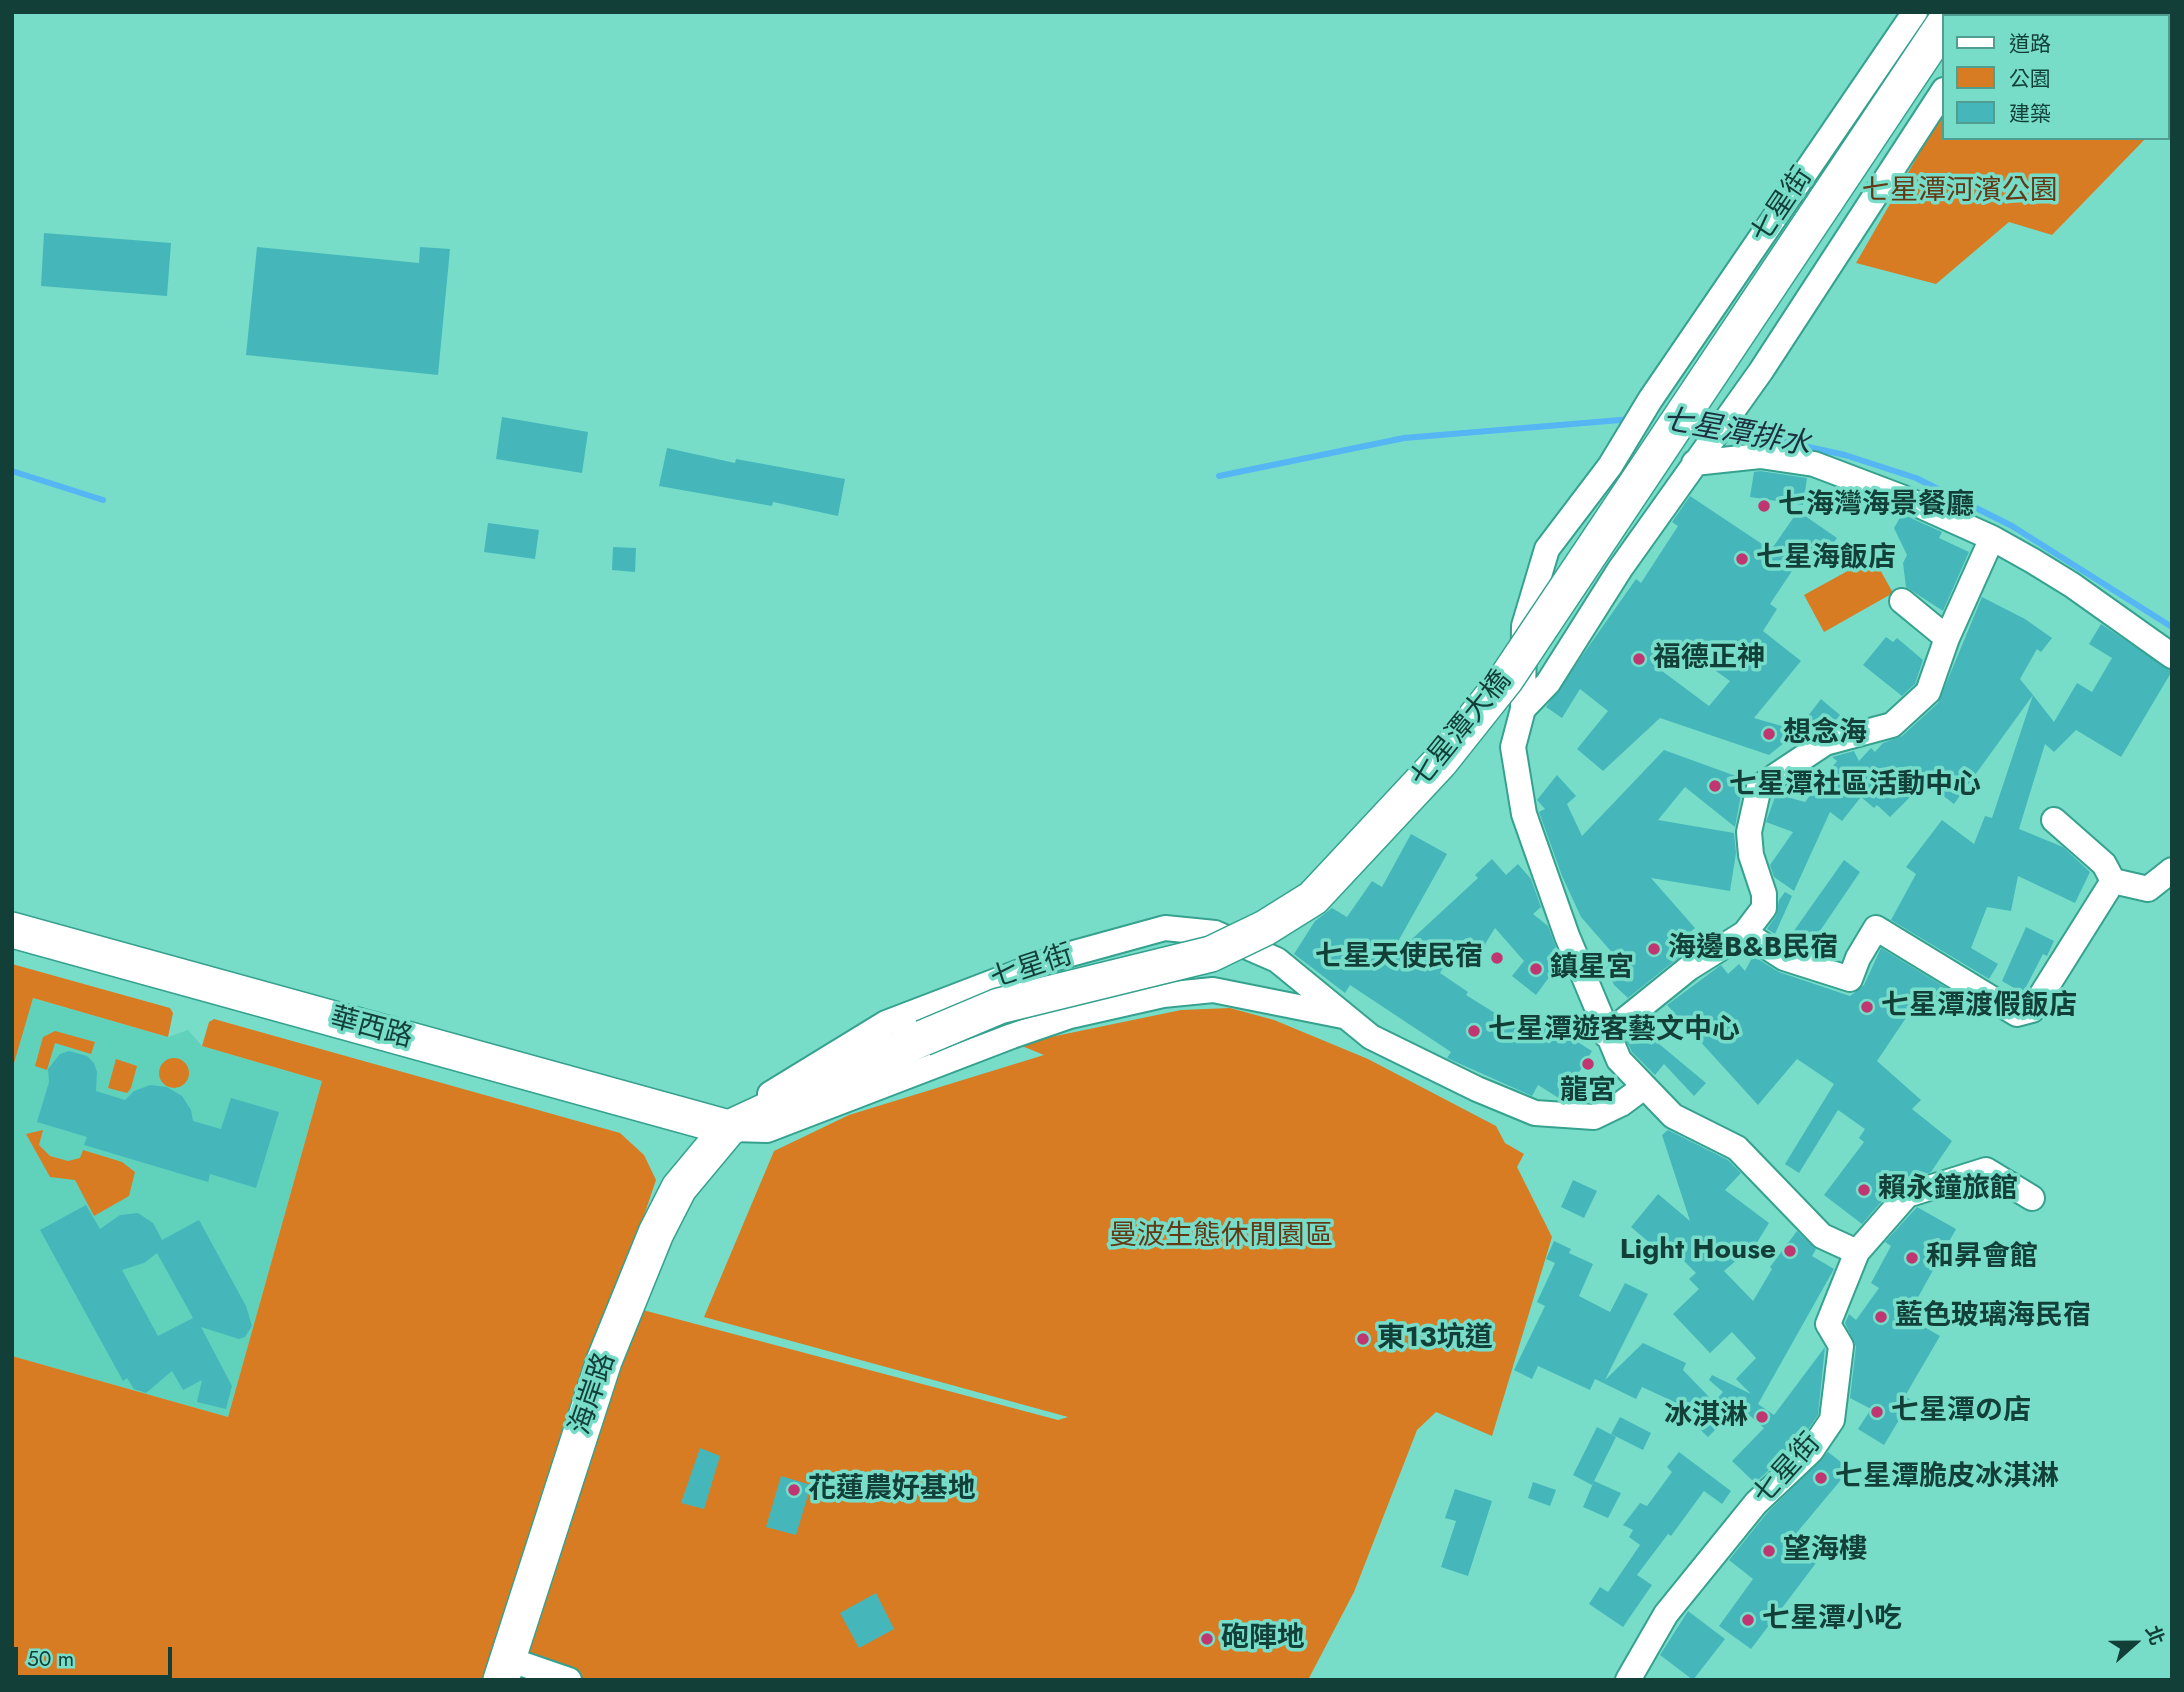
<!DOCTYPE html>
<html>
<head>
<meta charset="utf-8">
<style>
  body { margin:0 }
  #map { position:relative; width:2184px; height:1692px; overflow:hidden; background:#77ddc9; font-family:Jost,"Noto Sans TC",sans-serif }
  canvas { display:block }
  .frame { position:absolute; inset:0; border:14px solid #123f37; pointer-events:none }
  .legend { position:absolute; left:1942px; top:14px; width:228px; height:126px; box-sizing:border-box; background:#77ddc9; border:2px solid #4f9e8f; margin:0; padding:9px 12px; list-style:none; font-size:21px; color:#123f37 }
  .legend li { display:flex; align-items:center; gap:14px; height:35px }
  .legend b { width:35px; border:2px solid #4f9e8f }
  .north { position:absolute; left:2100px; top:1608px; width:70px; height:70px; -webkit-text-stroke:5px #77ddc9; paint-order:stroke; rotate:69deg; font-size:19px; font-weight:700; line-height:28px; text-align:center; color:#123f37 }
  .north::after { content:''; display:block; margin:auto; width:24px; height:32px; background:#123f37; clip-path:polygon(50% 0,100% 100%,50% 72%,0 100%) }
  .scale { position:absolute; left:14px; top:1647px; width:158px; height:32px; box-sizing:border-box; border:4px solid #123f37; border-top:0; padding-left:9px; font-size:21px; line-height:24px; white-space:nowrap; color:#123f37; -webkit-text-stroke:5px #77ddc9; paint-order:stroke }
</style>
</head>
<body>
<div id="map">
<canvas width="2184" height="1692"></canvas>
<div class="frame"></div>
<ul class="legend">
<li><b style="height:9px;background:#fff"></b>道路</li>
<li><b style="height:19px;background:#d77c23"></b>公園</li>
<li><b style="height:19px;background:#45b7bb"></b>建築</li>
</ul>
<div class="north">北</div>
<div class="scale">50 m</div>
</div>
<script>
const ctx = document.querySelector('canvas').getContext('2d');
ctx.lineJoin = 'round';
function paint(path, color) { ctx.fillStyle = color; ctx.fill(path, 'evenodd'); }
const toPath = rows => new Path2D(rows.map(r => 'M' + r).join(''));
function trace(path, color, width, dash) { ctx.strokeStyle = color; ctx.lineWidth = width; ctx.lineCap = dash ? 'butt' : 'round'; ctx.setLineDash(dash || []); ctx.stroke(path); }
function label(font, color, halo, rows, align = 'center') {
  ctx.font = font + ' Jost,"Noto Sans TC","Noto Sans JP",sans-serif'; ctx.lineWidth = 7; ctx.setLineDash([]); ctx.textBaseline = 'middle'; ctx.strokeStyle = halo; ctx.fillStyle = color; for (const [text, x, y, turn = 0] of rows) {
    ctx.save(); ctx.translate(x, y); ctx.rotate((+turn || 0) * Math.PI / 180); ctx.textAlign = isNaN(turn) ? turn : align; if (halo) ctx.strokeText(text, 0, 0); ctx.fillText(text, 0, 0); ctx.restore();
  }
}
const built = toPath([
  [32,998,168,1037,188,1030,202,1046,322,1081,228,1417,12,1356,12,1070]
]);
const green = toPath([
  [2001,12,2172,12,2172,112,2168,115,2168,16,1999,16],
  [1944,110,1944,138,2146,138,2052,235,2009,222,1936,284,1856,263],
  [1873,557,1893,593,1824,632,1804,595],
  [12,964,170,1008,173,1013,168,1037,33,998,12,1070],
  [1230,1008,1274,1020,1368,1059,1496,1126,1505,1143,1524,1154,1517,1167,1552,1237,1492,1436,1436,1412,1417,1430,1354,1592,1308,1680,518,1680,639,1309,1058,1420,1068,1417,704,1317,774,1151,849,1115,1044,1055,1017,1044,1181,1010],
  [214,1019,620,1133,644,1155,656,1180,487,1680,12,1680,12,1356,228,1417,322,1081,202,1046,209,1022],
  [55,1031,95,1042,91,1054,55,1043,47,1070,35,1066,43,1037],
  '159 1073a15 15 0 1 1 30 0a15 15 0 1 1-30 0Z',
  [116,1059,137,1066,131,1088,127,1093,108,1088],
  [43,1130,39,1145,50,1156,68,1161,80,1158,83,1150,122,1162,135,1172,129,1196,94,1216,75,1180,50,1177,26,1134]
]);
const stream = toPath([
  [1691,422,1715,427],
  [1726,429,1845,455,1916,478,2012,526,2172,627],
  [12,471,103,500],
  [1219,476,1404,438,1632,419]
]);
const building = toPath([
  [44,233,171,243,167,296,41,286],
  [257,247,419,263,420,247,450,249,438,375,246,355],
  [502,417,588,432,582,473,496,459],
  [667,448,735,463,736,459,845,479,838,516,773,502,772,506,659,486],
  [1760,471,1807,478,1803,505,1750,497,1754,472],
  [1690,496,1771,550,1798,511,1837,538,1821,561,1806,550,1770,604,1777,609,1763,631,1801,661,1754,718,1799,731,1769,755,1660,718,1603,771,1577,749,1608,711,1580,689,1562,718,1546,707,1636,579,1641,583,1678,526,1672,522],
  [1675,642,1730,681,1709,706,1658,668],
  [1902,514,1942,532,1939,538,1969,552,1943,611,1906,587,1903,563,1907,555,1894,528],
  [488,523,539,530,535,559,484,552],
  [613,547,636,548,635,572,612,570],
  [1982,597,2025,619,2052,638,2041,652,2037,649,2020,679,2033,695,1954,804,1925,782,1890,817,1877,805,1874,808,1861,797,1842,821,1830,812,1794,891,1774,877,1770,865,1793,832,1766,822,1776,794,1805,802,1837,761,1832,757,1854,751,1859,761,1871,748,1875,752,1883,743,1902,736,1938,703],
  [2101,624,2172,671,2121,757,2076,730,2054,752,2045,744,2019,829,2063,847,2090,872,2075,903,2018,876,2011,911,1987,907,1971,948,1998,964,1989,979,1891,920,1916,874,1906,867,1942,820,1974,844,1985,816,1992,818,2033,695,2054,722,2077,683,2092,692,2112,658,2089,644],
  [1886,637,1893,642,1897,638,1923,660,1915,684,1902,696,1863,665],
  [1821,699,1840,715,1831,726,1808,737,1798,729],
  [1664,750,1744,779,1735,827,1685,787,1658,820,1734,833,1736,853,1730,891,1651,878,1695,928,1675,946,1683,954,1628,998,1614,985,1606,968,1616,957,1581,917,1562,876,1539,812,1545,809,1537,800,1557,775,1576,796,1567,804,1582,836],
  [1411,834,1447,854,1386,963,1478,878,1475,875,1492,859,1506,875,1518,864,1531,879,1541,907,1533,914,1548,926,1556,947,1551,953,1561,961,1536,995,1512,976,1524,961,1495,928,1477,957,1456,944,1440,973,1468,992,1466,995,1524,1031,1534,1015,1592,1051,1562,1100,1538,1085,1532,1096,1447,1058,1451,1052,1350,985,1345,993,1294,954,1315,921,1332,908,1347,917,1372,881,1382,887],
  [1844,860,1860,872,1807,950,1786,942],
  [1785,892,1792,896,1775,934,1767,929,1776,916,1779,900],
  [2026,927,2054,941,2047,956,2043,954,2023,993,2002,981],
  [1881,948,1963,998,1955,1012,1922,994,1877,1061,1921,1100,1912,1109,1952,1141,1931,1172,1896,1185,1862,1224,1824,1195,1864,1142,1859,1138,1865,1129,1838,1110,1799,1173,1785,1164,1834,1084,1797,1059,1758,1105,1667,1005,1721,965,1728,974,1739,964,1745,971,1753,956,1779,972,1850,996,1864,985],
  [1639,1028,1664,1048,1706,1083,1694,1096,1664,1064,1655,1075,1632,1052,1627,1042],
  [69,1051,87,1056,94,1063,97,1072,96,1091,125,1100,134,1091,150,1085,167,1087,182,1096,191,1110,193,1121,221,1129,231,1098,279,1112,256,1188,210,1174,208,1182,84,1145,87,1137,37,1122,49,1082,48,1069,60,1054],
  [1668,1130,1728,1160,1741,1173,1725,1190,1769,1223,1750,1254,1746,1252,1724,1271,1753,1301,1772,1269,1770,1267,1797,1231,1816,1249,1812,1256,1834,1269,1758,1404,1774,1415,1825,1347,1818,1415,1800,1441,1755,1483,1732,1461,1764,1428,1739,1406,1708,1437,1690,1420,1698,1413,1642,1387,1636,1399,1595,1379,1590,1390,1538,1366,1532,1379,1514,1370,1545,1306,1537,1302,1555,1263,1546,1259,1554,1241,1571,1249,1569,1253,1593,1264,1579,1296,1610,1312,1625,1283,1648,1294,1605,1380,1643,1343,1686,1363,1683,1370,1714,1402,1723,1392,1709,1380,1712,1375,1751,1394,1736,1379,1756,1358,1732,1332,1710,1353,1673,1314,1699,1289,1689,1279,1696,1273,1663,1240,1656,1248,1631,1227,1658,1194,1690,1221,1662,1135],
  [1573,1180,1597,1191,1584,1218,1561,1207],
  [86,1205,100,1229,120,1215,138,1213,153,1223,162,1240,199,1220,246,1306,252,1326,245,1337,239,1339,201,1327,232,1386,226,1409,197,1402,202,1380,183,1390,172,1371,146,1393,134,1389,127,1378,123,1381,40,1230],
  [157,1253,193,1318,158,1336,122,1270,144,1263],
  [1917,1207,1956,1229,1907,1317,1940,1336,1905,1396,1911,1400,1884,1445,1858,1429,1871,1409,1850,1398,1856,1347,1845,1323,1849,1314,1856,1320,1879,1288,1871,1283,1891,1246,1885,1242],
  [1620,1417,1651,1433,1643,1450,1611,1434],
  [1597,1427,1616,1437,1592,1485,1573,1475],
  [700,1448,720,1456,704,1509,681,1503],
  [1679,1452,1731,1491,1722,1504,1704,1491,1671,1536,1668,1534,1637,1575,1652,1585,1623,1627,1589,1604,1600,1587,1608,1592,1640,1545,1629,1537,1633,1530,1623,1525,1640,1503,1647,1506,1672,1472,1667,1467],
  [1828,1452,1850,1469,1789,1542,1816,1563,1751,1649,1719,1626,1753,1579,1729,1560,1767,1513],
  [781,1476,811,1485,796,1535,766,1527],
  [1594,1481,1621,1493,1608,1518,1583,1507],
  [1533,1482,1556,1490,1550,1506,1528,1498],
  [1455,1489,1492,1501,1468,1576,1441,1567,1456,1521,1445,1518],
  [876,1593,894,1629,859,1648,840,1613],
  [1688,1611,1725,1639,1693,1680,1660,1655]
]);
const street = toPath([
  [1992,16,1995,12],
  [1694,463,1760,456,1814,464,1901,497,1992,538,2033,561,2072,585,2172,656],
  [1947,638,1992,538],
  [1523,709,1548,683,1620,569,1761,371,1944,90],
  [2054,820,2104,864,2113,881,2148,889,2172,870],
  [1745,933,1784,958,1850,979,1858,958,1876,928,2017,1014,2032,1010,2113,881],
  [1606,1035,1689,968,1745,933,1764,908,1764,894,1751,855,1749,832,1759,787,1825,743,1892,725,1928,692,1947,638,1902,601],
  [770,1094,886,1023,1056,958,1165,928,1215,933,1277,960,1371,1037,1477,1089,1535,1113,1594,1117,1621,1104,1644,1087],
  [733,1129,767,1130,1012,1036,1070,1016,1163,995,1213,990,1343,1016],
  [1857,1252,1822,1236,1737,1148,1673,1116,1619,1060,1567,936,1524,814,1513,747,1523,709,1524,626,1547,549,1610,466,1650,400,1915,12],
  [508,1659,569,1680],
  [1628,1680,1666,1614,1756,1503,1811,1451,1832,1420,1841,1346,1828,1324,1857,1252,1907,1195,1986,1170,2032,1198]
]);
const secondary = toPath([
  [1825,202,1944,24],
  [12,930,729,1128],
  [501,1680,604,1361,656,1233,679,1188,729,1128,923,1038]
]);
const secondaryBridge = toPath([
  [923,1038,999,1006,1211,954,1265,928,1313,898,1440,762,1506,679,1825,202]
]);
const markers = [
  [1764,506,7,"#bf3670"],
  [1742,559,7,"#bf3670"],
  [1639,659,7,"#bf3670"],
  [1769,734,7,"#bf3670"],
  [1715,786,7,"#bf3670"],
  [1654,949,7,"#bf3670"],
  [1497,958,7,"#bf3670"],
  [1536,969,7,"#bf3670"],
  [1867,1007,7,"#bf3670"],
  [1474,1031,7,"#bf3670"],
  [1588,1064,7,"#bf3670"],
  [1864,1190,7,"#bf3670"],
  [1790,1251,7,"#bf3670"],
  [1912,1258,7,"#bf3670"],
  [1881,1317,7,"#bf3670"],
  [1363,1339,7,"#bf3670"],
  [1877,1412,7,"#bf3670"],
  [1762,1417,7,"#bf3670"],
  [1821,1478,7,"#bf3670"],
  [794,1490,7,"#bf3670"],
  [1769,1551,7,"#bf3670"],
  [1748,1620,7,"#bf3670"],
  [1207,1639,7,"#bf3670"]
];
const parkNames = [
  ["七星潭河濱公園",1960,192],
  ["曼波生態休閒園區",1221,1237]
];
const streetNames = [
  ["七星街",1783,206,-56],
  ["七星潭大橋",1462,730,-51],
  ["七星街",1032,968,-18],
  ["華西路",371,1029,15],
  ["海岸路",594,1394,-71],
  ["七星街",1788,1470,-48]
];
const poiNames = [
  ["七海灣海景餐廳",1778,506],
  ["七星海飯店",1756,559],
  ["福德正神",1653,659],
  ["想念海",1783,734],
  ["七星潭社區活動中心",1729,786],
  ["海邊B&B民宿",1668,949],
  ["七星天使民宿",1483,958,"right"],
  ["鎮星宮",1550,969],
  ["七星潭渡假飯店",1881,1007],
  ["七星潭遊客藝文中心",1488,1031],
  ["龍宮",1588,1092,"center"],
  ["賴永鐘旅館",1878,1190],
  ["Light House",1776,1251,"right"],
  ["和昇會館",1926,1258],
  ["藍色玻璃海民宿",1895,1317],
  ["東13坑道",1377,1339],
  ["七星潭の店",1891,1412],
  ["冰淇淋",1748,1417,"right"],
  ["七星潭脆皮冰淇淋",1835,1478],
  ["花蓮農好基地",808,1490],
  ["望海樓",1783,1551],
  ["七星潭小吃",1762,1620],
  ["砲陣地",1221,1639]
];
const waterNames = [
  ["七星潭排水",1736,434,10]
];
paint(built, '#60d2bc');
paint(green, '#d77c23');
trace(stream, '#55b6f3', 6);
paint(building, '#45b7bb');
trace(street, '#35a18e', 28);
trace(secondary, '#35a18e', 38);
trace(street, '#fff', 24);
trace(secondary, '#fff', 35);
trace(secondaryBridge, '#35a18e', 38, []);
trace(secondaryBridge, '#fff', 35);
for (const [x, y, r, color] of markers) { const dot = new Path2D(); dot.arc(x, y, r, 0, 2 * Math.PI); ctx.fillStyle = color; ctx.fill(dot); trace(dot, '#77ddc9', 2.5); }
label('28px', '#623a16', '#77ddc9', parkNames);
label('28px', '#123f37', '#77ddc9', streetNames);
label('bold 28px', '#123f37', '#77ddc9', poiNames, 'left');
label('italic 30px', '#1c3140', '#77ddc9', waterNames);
</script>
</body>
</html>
